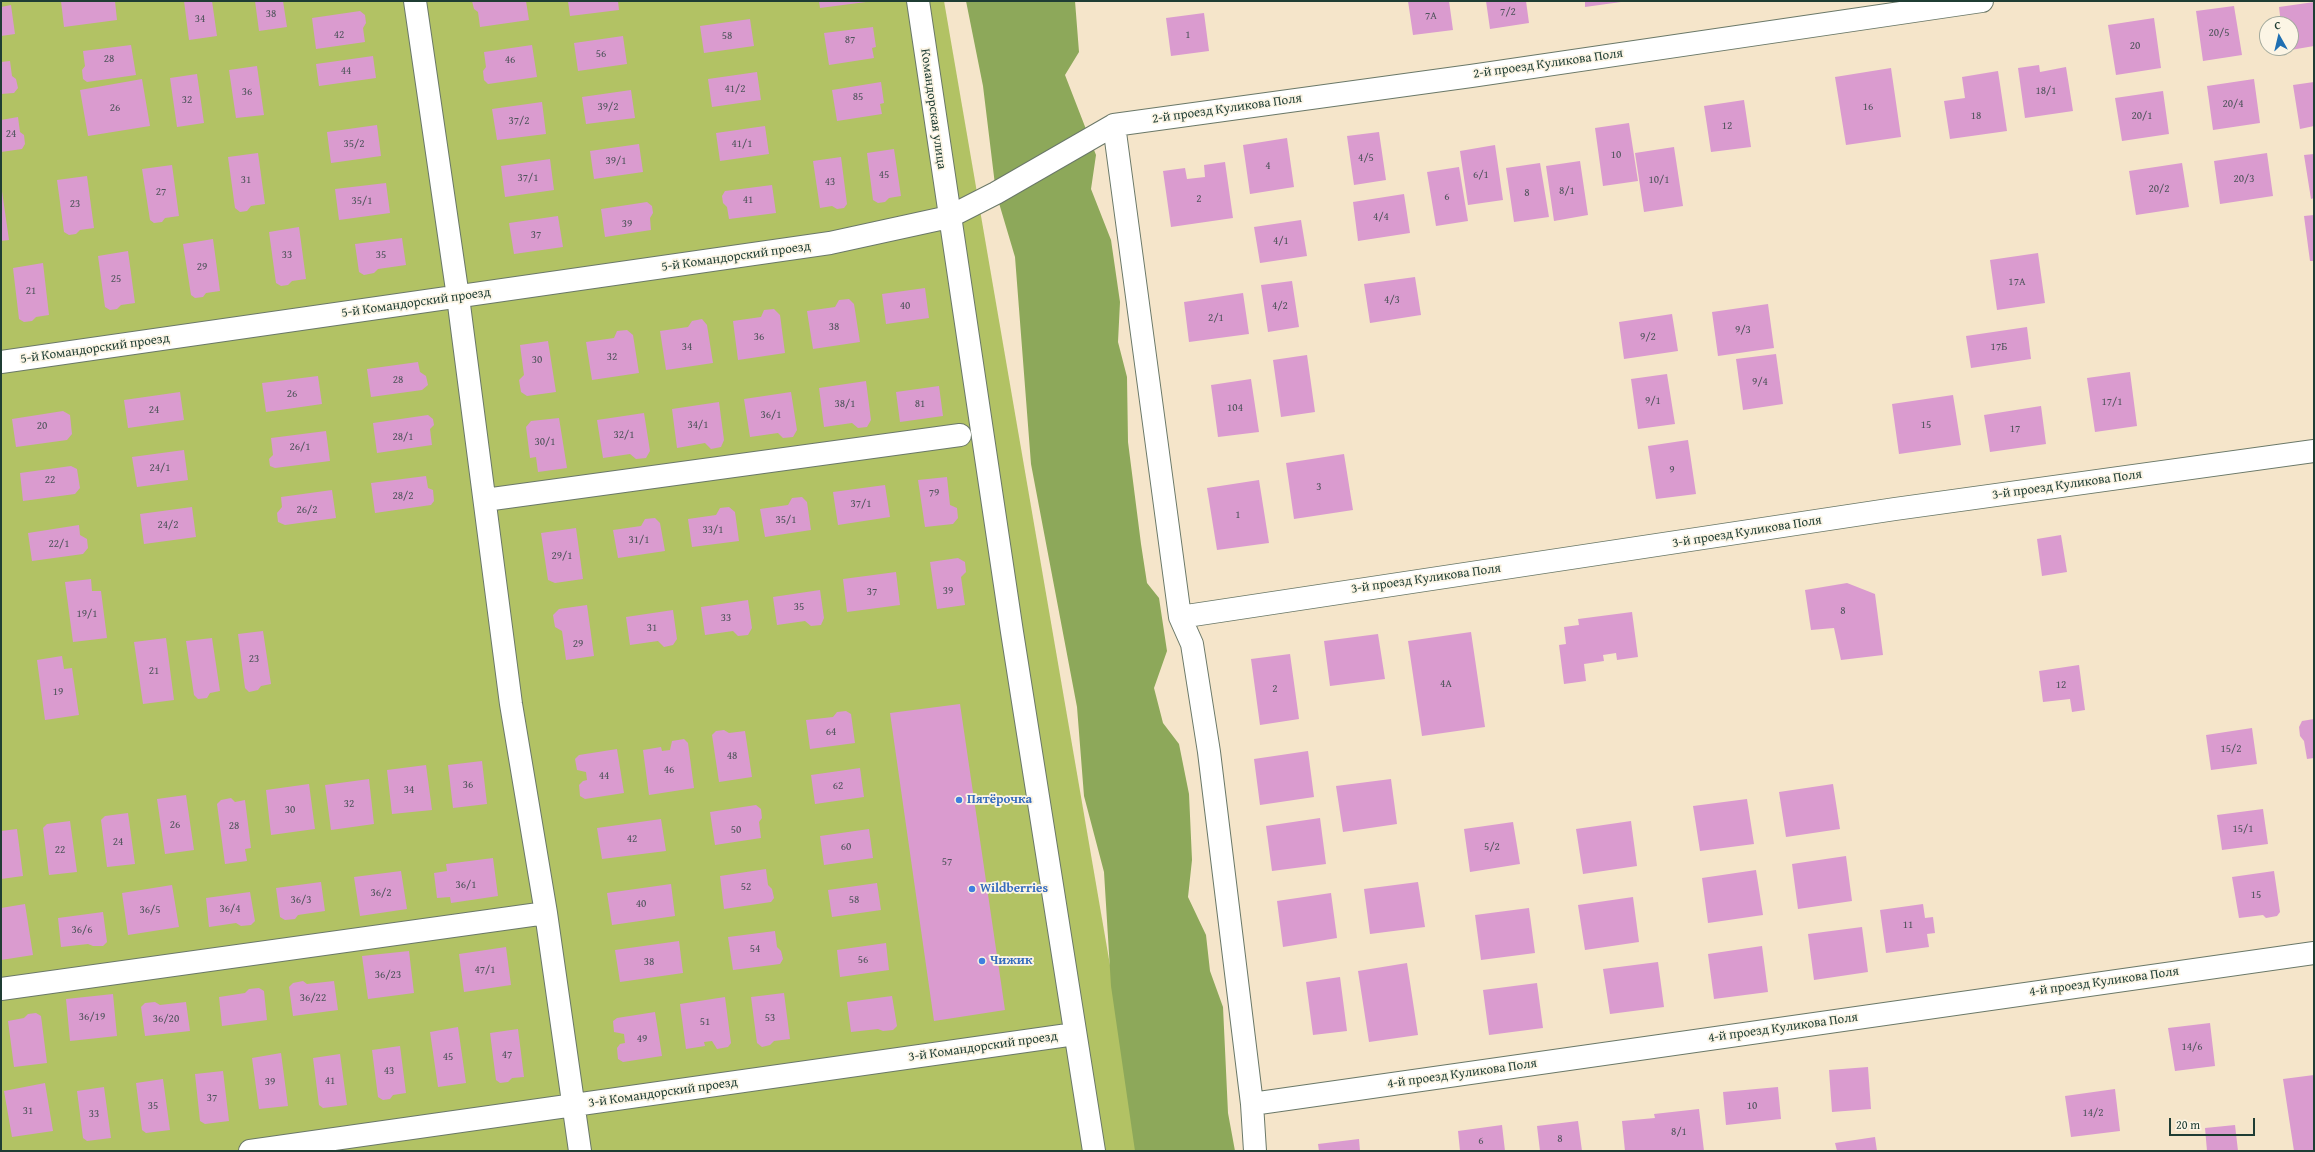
<!DOCTYPE html>
<html>
<head>
<meta charset="utf-8">
<style>
  body { margin:0 }
  #map { position:relative; width:2315px; height:1152px; overflow:hidden; background:#f5e5ca; font-family:"Gentium Book Plus",serif }
  canvas { display:block }
  .frame { position:absolute; inset:0; border:2px solid #1f3d34; pointer-events:none }
  .north { position:absolute; left:2259px; top:16px; width:40px; height:40px; box-sizing:border-box; background:#fcf5e5; border:1px solid #a4ab9e; border-radius:50%; rotate:352deg; font-size:11px; font-weight:700; line-height:16px; text-align:center; color:#1f3d34 }
  .north::after { content:''; display:block; margin:auto; width:14px; height:18px; background:#1f6fb2; clip-path:polygon(50% 0,100% 100%,50% 72%,0 100%) }
  .scale { position:absolute; left:2169px; top:1118px; width:86px; height:18px; box-sizing:border-box; border:2px solid #1f3d34; border-top:0; padding-left:5px; font-size:12px; line-height:14px; white-space:nowrap; color:#1f3d34; -webkit-text-stroke:3px #fcf5e5; paint-order:stroke }
</style>
</head>
<body>
<div id="map">
<canvas width="2315" height="1152"></canvas>
<div class="frame"></div>
<div class="north">С</div>
<div class="scale">20 m</div>
</div>
<script>
const ctx = document.querySelector('canvas').getContext('2d');
ctx.lineJoin = 'round';
function paint(path, color) { ctx.fillStyle = color; ctx.fill(path, 'evenodd'); }
const toPath = rows => new Path2D(rows.map(r => 'M' + r).join(''));
function trace(path, color, width, dash) { ctx.strokeStyle = color; ctx.lineWidth = width; ctx.lineCap = dash ? 'butt' : 'round'; ctx.setLineDash(dash || []); ctx.stroke(path); }
function label(font, color, halo, rows, align = 'center') {
  ctx.font = font + ' "Gentium Book Plus",serif'; ctx.lineWidth = 3.5; ctx.setLineDash([]); ctx.textBaseline = 'middle'; ctx.strokeStyle = halo; ctx.fillStyle = color; for (const [text, x, y, turn = 0] of rows) {
    ctx.save(); ctx.translate(x, y); ctx.rotate((+turn || 0) * Math.PI / 180); ctx.textAlign = isNaN(turn) ? turn : align; if (halo) ctx.strokeText(text, 0, 0); ctx.fillText(text, 0, 0); ctx.restore();
  }
}
const green = toPath([
  [1,1,944,1,1142,1151,1,1151]
]);
const forest = toPath([
  [966,1,1075,1,1079,52,1065,75,1096,155,1091,189,1111,240,1120,302,1118,342,1127,377,1128,442,1141,544,1147,583,1159,598,1167,651,1154,688,1163,723,1179,744,1189,794,1192,860,1188,897,1206,935,1210,971,1223,1007,1228,1113,1235,1151,1135,1151,1111,986,1104,872,1084,796,1077,707,1031,464,1015,257,996,193,983,86]
]);
const building = toPath([
  [61,1,115,1,117,20,64,27],
  [184,1,212,1,217,36,189,40],
  [255,1,283,1,287,27,259,31],
  [472,1,526,1,529,20,480,27,478,12,474,9],
  [568,1,618,1,619,10,570,16],
  [819,1,866,1,866,2,820,8],
  [1408,1,1449,1,1453,30,1413,35],
  [1486,1,1526,1,1529,23,1490,29],
  [1585,1,1621,1,1621,2,1585,7],
  [2314,2,2314,46,2285,51,2285,48,2291,48,2291,24,2281,24,2279,7],
  [11,5,15,34,1,36,1,7],
  [2234,6,2242,55,2203,61,2196,11],
  [360,11,365,15,366,23,363,28,365,42,316,49,312,18],
  [1204,13,1209,51,1171,56,1166,18],
  [2154,18,2161,68,2116,75,2108,25],
  [750,19,754,46,704,53,700,26],
  [873,27,876,47,872,48,874,58,829,65,824,33],
  [623,36,627,64,578,71,574,43],
  [131,45,136,75,87,82,83,79,82,70,85,66,83,51],
  [532,45,537,77,488,84,484,80,483,71,486,67,484,52],
  [373,56,376,78,319,86,316,64],
  [10,61,12,76,16,79,18,88,14,93,1,94,1,62],
  [2039,65,2040,72,2066,67,2073,111,2025,118,2018,68],
  [257,66,264,115,236,118,229,70],
  [1891,68,1901,137,1846,145,1835,77],
  [1998,71,2007,131,1950,139,1944,101,1965,98,1962,77],
  [757,72,761,100,712,107,708,79],
  [197,74,204,123,177,127,170,78],
  [142,79,150,126,88,136,80,90],
  [2254,79,2260,123,2213,130,2207,86],
  [881,82,884,103,880,104,882,114,837,121,832,90],
  [2314,82,2314,126,2300,129,2293,85],
  [631,90,635,118,586,124,582,97],
  [2163,91,2169,134,2122,141,2115,98],
  [1744,100,1751,147,1711,152,1704,106],
  [542,102,546,134,497,140,492,109],
  [18,117,20,132,24,135,25,144,22,149,1,152,1,120],
  [1629,123,1638,181,1603,186,1595,128],
  [377,125,381,156,331,163,327,132],
  [765,126,769,154,720,161,716,133],
  [1379,132,1386,180,1354,185,1347,136],
  [1287,138,1294,187,1250,194,1243,145],
  [639,144,643,172,594,179,590,151],
  [1495,145,1503,200,1468,205,1460,151],
  [1674,147,1683,206,1644,212,1635,153],
  [894,149,901,196,889,198,885,202,878,203,873,200,867,153],
  [258,153,265,204,251,206,247,211,240,212,235,208,228,157],
  [2267,153,2273,196,2220,204,2214,161],
  [2314,154,2314,198,2311,199,2304,155],
  [841,157,847,204,844,208,837,209,832,206,820,208,813,161],
  [550,159,554,190,505,197,501,166],
  [1580,161,1588,215,1554,221,1546,166],
  [1225,162,1233,218,1171,227,1163,171,1185,168,1187,179,1205,177,1204,165],
  [1540,163,1549,217,1514,222,1506,168],
  [2182,163,2189,207,2136,215,2129,171],
  [172,165,179,216,165,218,162,222,154,223,150,220,142,169],
  [1459,167,1468,221,1436,226,1427,172],
  [87,176,94,228,80,230,76,234,69,235,64,232,57,180],
  [386,183,390,213,339,220,335,189],
  [772,185,776,213,729,219,727,207,723,203,722,196,725,191],
  [2,191,9,240,1,241,1,192],
  [1404,194,1410,233,1358,241,1353,202],
  [647,202,652,206,653,213,650,218,651,230,605,237,601,209],
  [2314,215,2314,261,2310,261,2304,216],
  [558,216,563,247,514,254,509,223],
  [1301,220,1307,256,1260,263,1254,227],
  [299,227,306,279,292,281,288,285,281,286,276,283,269,232],
  [402,238,406,265,378,269,374,273,364,275,359,272,355,244],
  [213,239,220,291,206,293,203,297,195,298,191,295,183,244],
  [128,251,135,303,121,305,117,309,110,310,105,307,98,256],
  [2038,253,2045,303,1997,310,1990,260],
  [43,263,49,315,36,317,32,321,24,322,19,319,13,268],
  [1415,277,1421,315,1370,323,1364,284],
  [1292,281,1299,327,1268,332,1261,285],
  [925,288,929,318,886,324,882,294],
  [1243,293,1249,334,1189,342,1184,302],
  [849,299,854,304,860,342,813,349,807,311,835,307,839,300],
  [1768,304,1774,348,1718,356,1712,312],
  [774,309,780,315,785,353,738,360,733,321,761,317,764,310],
  [1672,314,1678,351,1624,359,1619,322],
  [702,319,707,325,713,363,666,370,660,331,688,327,692,321],
  [2027,327,2031,359,1971,368,1966,336],
  [627,330,633,335,639,373,592,380,586,342,614,338,617,331],
  [548,341,556,392,527,396,521,392,519,380,524,375,520,345],
  [1776,354,1783,404,1743,410,1736,359],
  [1307,355,1315,412,1281,417,1273,360],
  [418,362,420,372,426,376,428,385,422,390,371,397,367,369],
  [2130,372,2137,426,2095,432,2087,378],
  [1667,374,1675,424,1638,429,1631,379],
  [318,376,322,404,266,412,262,383],
  [1251,379,1259,432,1218,437,1211,385],
  [866,381,871,420,867,427,858,428,852,423,824,427,819,388],
  [939,386,943,416,900,422,896,392],
  [180,392,184,420,128,428,124,400],
  [791,392,797,430,793,437,783,438,778,433,750,437,744,399],
  [1953,395,1961,445,1899,454,1892,404],
  [719,402,724,440,721,447,711,449,705,443,677,448,672,409],
  [2041,406,2046,444,1990,452,1984,415],
  [63,411,70,415,72,434,67,440,16,447,12,419],
  [644,413,650,451,646,458,636,459,630,454,603,458,597,420],
  [428,415,433,419,434,425,430,429,432,445,377,453,373,423],
  [559,418,567,468,538,472,536,457,530,458,526,427,531,421],
  [326,431,330,461,275,468,270,466,269,459,273,455,271,438],
  [1688,440,1696,494,1656,499,1648,446],
  [184,450,188,480,137,487,132,457],
  [1344,454,1353,510,1294,519,1286,463],
  [71,466,77,469,80,488,75,494,23,501,20,473],
  [426,476,428,488,433,490,434,501,431,505,375,513,371,483],
  [947,477,950,505,957,508,958,518,953,524,925,527,918,480],
  [1259,480,1269,543,1217,550,1207,488],
  [885,485,890,517,838,525,833,492],
  [332,490,336,518,285,525,278,522,277,513,282,507,281,497],
  [802,497,807,502,811,530,765,537,760,509,788,505,792,498],
  [192,507,196,537,144,544,140,514],
  [729,507,735,512,739,541,692,547,688,519,716,515,720,508],
  [655,518,660,523,665,551,618,558,613,530,641,526,645,519],
  [79,525,80,535,87,539,88,548,83,554,32,561,28,533],
  [576,528,583,579,555,583,548,580,541,533],
  [2061,535,2067,572,2042,576,2037,539],
  [958,558,965,562,966,572,961,577,965,605,937,609,930,562],
  [896,572,900,605,847,612,843,579],
  [91,579,92,591,101,591,107,638,73,642,65,582],
  [1847,583,1875,594,1883,655,1841,660,1834,628,1811,630,1805,590],
  [820,590,824,618,821,625,811,626,805,621,777,625,773,597],
  [748,600,752,628,748,635,738,636,733,631,705,635,701,607],
  [587,605,594,656,566,660,562,631,555,627,553,615,559,609],
  [673,610,677,639,673,645,664,647,658,641,630,645,626,617],
  [1632,612,1638,657,1617,660,1616,653,1603,655,1604,661,1584,664,1586,681,1564,684,1559,645,1566,644,1564,627,1579,625,1578,619],
  [263,631,271,684,261,686,258,690,249,692,245,688,238,634],
  [1471,632,1485,727,1422,736,1408,641],
  [1378,634,1385,679,1330,686,1324,641],
  [166,638,174,700,143,704,134,642],
  [212,638,220,691,210,693,207,698,198,699,194,695,186,641],
  [1290,654,1299,719,1260,725,1251,659],
  [62,656,64,669,72,668,79,715,45,720,37,660],
  [2079,665,2085,710,2072,712,2070,699,2043,702,2039,671],
  [960,704,1005,1010,934,1021,890,713],
  [846,711,851,714,855,743,810,749,806,720,833,717,837,712],
  [2314,719,2314,758,2307,759,2304,741,2300,736,2299,727,2302,721],
  [2252,728,2257,764,2211,770,2206,735],
  [724,730,729,733,745,731,752,777,719,782,712,735,716,731],
  [684,739,688,743,694,788,649,795,643,750,661,747,662,751,670,750,672,741],
  [617,749,624,793,585,799,580,796,579,785,583,781,587,780,586,772,577,770,575,759,579,755],
  [1308,751,1314,797,1260,805,1254,759],
  [482,761,487,804,453,808,448,765],
  [426,765,432,810,392,814,387,770],
  [860,768,864,797,815,804,811,775],
  [369,779,374,824,331,830,325,785],
  [1391,779,1397,824,1343,832,1336,786],
  [309,784,315,829,271,835,266,790],
  [1833,784,1840,829,1786,837,1779,792],
  [186,795,194,850,165,854,157,799],
  [231,798,235,802,245,800,251,848,245,849,247,861,225,864,217,804,221,800],
  [1747,799,1754,844,1700,851,1693,806],
  [756,805,761,809,762,818,759,822,761,838,715,845,710,812],
  [2263,809,2268,844,2222,850,2217,815],
  [128,813,135,864,107,867,101,820,105,816],
  [1320,818,1326,864,1272,871,1266,826],
  [661,819,666,851,602,859,597,828],
  [70,821,77,872,49,875,43,828,47,824],
  [1631,821,1637,866,1583,874,1576,829],
  [1513,822,1520,864,1470,872,1464,829],
  [17,829,23,876,1,879,1,831],
  [869,829,873,858,824,865,820,836],
  [1846,856,1852,901,1798,909,1792,864],
  [493,858,498,896,451,903,450,897,437,898,434,873,447,871,446,864],
  [766,869,768,885,772,889,774,898,771,902,724,909,720,876],
  [1756,870,1763,915,1708,923,1702,878],
  [401,871,407,909,360,916,354,877],
  [2274,871,2280,912,2277,916,2266,918,2263,915,2239,918,2232,877],
  [321,882,325,911,298,915,295,919,285,920,280,917,276,888],
  [1418,882,1425,927,1370,934,1364,889],
  [877,883,881,910,832,917,828,890],
  [671,884,675,916,612,925,607,893],
  [172,885,179,927,128,935,122,893],
  [250,892,255,921,251,925,241,926,236,923,209,927,206,898],
  [1331,893,1337,938,1283,947,1277,901],
  [1633,897,1639,942,1585,950,1578,905],
  [25,904,33,955,1,960,1,908],
  [1923,904,1925,918,1933,917,1935,933,1927,934,1929,947,1886,953,1880,910],
  [1529,908,1535,953,1481,960,1475,915],
  [103,912,107,942,103,946,93,946,88,944,61,947,58,918],
  [1862,927,1868,972,1814,980,1808,934],
  [775,931,777,947,781,951,783,959,780,964,733,970,728,937],
  [679,941,683,973,620,982,615,950],
  [886,943,889,970,840,977,837,950],
  [1762,946,1768,992,1714,999,1708,954],
  [506,947,511,985,464,992,459,954],
  [409,951,414,993,368,999,362,956],
  [1658,962,1664,1007,1610,1014,1603,969],
  [1407,963,1418,1035,1369,1042,1358,971],
  [1340,977,1347,1031,1313,1035,1306,982],
  [303,981,307,984,334,981,338,1010,293,1016,289,987,293,983],
  [1537,983,1543,1028,1489,1035,1483,990],
  [259,988,264,991,267,1020,222,1026,219,997,245,993,249,989],
  [784,993,790,1039,774,1041,770,1045,762,1047,757,1043,751,997],
  [113,994,117,1036,70,1041,66,999],
  [892,996,897,1026,893,1030,883,1031,878,1029,851,1032,847,1002],
  [725,997,731,1043,728,1047,717,1049,712,1041,704,1042,705,1046,686,1049,680,1004],
  [155,1002,160,1005,186,1002,190,1031,145,1036,141,1007,145,1003],
  [655,1012,662,1056,623,1062,618,1059,617,1048,620,1044,625,1043,624,1034,614,1032,613,1021,617,1018],
  [36,1013,41,1016,47,1063,14,1067,8,1021,24,1018,28,1014],
  [2210,1023,2215,1066,2175,1071,2168,1028],
  [458,1027,466,1083,438,1087,430,1032],
  [518,1029,524,1077,512,1078,508,1082,500,1083,496,1080,490,1033],
  [400,1046,406,1093,393,1095,390,1099,383,1100,378,1097,372,1050],
  [281,1053,288,1106,259,1109,252,1058],
  [340,1054,347,1105,323,1108,319,1105,313,1058],
  [1868,1067,1871,1109,1832,1112,1829,1070],
  [223,1071,229,1121,205,1124,200,1121,195,1074],
  [2314,1075,2314,1150,2294,1151,2283,1079],
  [163,1079,170,1130,146,1133,142,1130,136,1083],
  [45,1083,53,1131,12,1137,4,1091],
  [104,1087,111,1138,87,1141,83,1138,77,1091],
  [1778,1087,1781,1119,1726,1125,1723,1092],
  [2115,1089,2120,1131,2071,1137,2065,1096],
  [1699,1109,1704,1151,1625,1151,1622,1121,1655,1118,1654,1114],
  [1578,1121,1582,1151,1540,1151,1537,1126],
  [1502,1125,1505,1151,1460,1151,1458,1131],
  [2235,1125,2238,1151,2207,1151,2205,1128],
  [1875,1137,1877,1151,1837,1151,1835,1143],
  [1359,1139,1360,1151,1319,1151,1318,1144]
]);
const street = toPath([
  [415,1,458,297,511,704,546,913,580,1151],
  [918,1,1012,632,1094,1151],
  [1114,125,1180,617,1192,644,1209,752,1252,1104,1255,1151],
  [1,362,830,243,949,217,996,193,1114,125,1471,76,1982,1],
  [485,500,960,435],
  [1180,617,1895,509,2314,451],
  [1,989,546,913],
  [1252,1104,2314,953],
  [250,1151,1075,1034]
]);
const markers = [
  [959,800,4,"#3f7fe0"],
  [972,889,4,"#3f7fe0"],
  [982,961,4,"#3f7fe0"]
];
const numberNames = [
  ["7/2",1508,12],
  ["38",271,14],
  ["7А",1431,16],
  ["34",200,19],
  ["20/5",2219,33],
  ["42",339,35],
  ["1",1188,35],
  ["58",727,36],
  ["87",850,40],
  ["20",2135,46],
  ["56",601,54],
  ["28",109,59],
  ["46",510,60],
  ["44",346,71],
  ["41/2",735,89],
  ["18/1",2046,91],
  ["36",247,92],
  ["85",858,97],
  ["32",187,100],
  ["20/4",2233,104],
  ["39/2",608,107],
  ["16",1868,107],
  ["26",115,108],
  ["18",1976,116],
  ["20/1",2142,116],
  ["37/2",519,121],
  ["12",1727,126],
  ["24",11,134],
  ["35/2",354,144],
  ["41/1",742,144],
  ["10",1616,155],
  ["4/5",1366,158],
  ["39/1",616,161],
  ["4",1268,166],
  ["45",884,175],
  ["6/1",1481,175],
  ["37/1",528,178],
  ["20/3",2244,179],
  ["31",246,180],
  ["10/1",1659,180],
  ["43",830,182],
  ["20/2",2159,189],
  ["8/1",1567,191],
  ["27",161,192],
  ["8",1527,193],
  ["6",1447,197],
  ["2",1199,199],
  ["41",748,200],
  ["35/1",362,201],
  ["23",75,204],
  ["4/4",1381,217],
  ["39",627,224],
  ["37",536,235],
  ["4/1",1281,241],
  ["33",287,255],
  ["35",381,255],
  ["29",202,267],
  ["25",116,279],
  ["17А",2017,282],
  ["21",31,291],
  ["4/3",1392,300],
  ["40",905,306],
  ["4/2",1280,306],
  ["2/1",1216,318],
  ["38",834,327],
  ["9/3",1743,330],
  ["36",759,337],
  ["9/2",1648,337],
  ["34",687,347],
  ["17Б",1999,347],
  ["32",612,357],
  ["30",537,360],
  ["28",398,380],
  ["9/4",1760,382],
  ["26",292,394],
  ["9/1",1653,401],
  ["17/1",2112,402],
  ["38/1",845,404],
  ["81",920,404],
  ["104",1235,408],
  ["24",154,410],
  ["36/1",771,415],
  ["34/1",698,425],
  ["15",1926,425],
  ["20",42,426],
  ["17",2015,429],
  ["32/1",624,435],
  ["28/1",403,437],
  ["30/1",545,442],
  ["26/1",300,447],
  ["24/1",160,468],
  ["9",1672,470],
  ["22",50,480],
  ["3",1319,487],
  ["79",934,493],
  ["28/2",403,496],
  ["37/1",861,504],
  ["26/2",307,510],
  ["1",1238,515],
  ["35/1",786,520],
  ["24/2",168,525],
  ["33/1",713,530],
  ["31/1",639,540],
  ["22/1",59,544],
  ["29/1",562,556],
  ["39",948,591],
  ["37",872,592],
  ["35",799,607],
  ["8",1843,611],
  ["19/1",87,614],
  ["33",726,618],
  ["31",652,628],
  ["29",578,644],
  ["23",254,659],
  ["21",154,671],
  ["4А",1446,684],
  ["12",2061,685],
  ["2",1275,689],
  ["19",58,692],
  ["64",831,732],
  ["15/2",2231,749],
  ["48",732,756],
  ["46",669,770],
  ["44",604,776],
  ["36",468,785],
  ["62",838,786],
  ["34",409,790],
  ["32",349,804],
  ["30",290,810],
  ["26",175,825],
  ["28",234,826],
  ["15/1",2243,829],
  ["50",736,830],
  ["42",632,839],
  ["24",118,842],
  ["60",846,847],
  ["5/2",1492,847],
  ["22",60,850],
  ["57",947,862],
  ["36/1",466,885],
  ["52",746,887],
  ["36/2",381,893],
  ["15",2256,895],
  ["36/3",301,900],
  ["58",854,900],
  ["40",641,904],
  ["36/4",230,909],
  ["36/5",150,910],
  ["11",1908,925],
  ["36/6",82,930],
  ["54",755,949],
  ["56",863,960],
  ["38",649,962],
  ["47/1",485,970],
  ["36/23",388,975],
  ["36/22",313,998],
  ["36/19",92,1017],
  ["53",770,1018],
  ["36/20",166,1019],
  ["51",705,1022],
  ["49",642,1039],
  ["14/6",2192,1047],
  ["47",507,1055],
  ["45",448,1057],
  ["43",389,1071],
  ["41",330,1081],
  ["39",270,1082],
  ["37",212,1098],
  ["35",153,1106],
  ["10",1752,1106],
  ["31",28,1111],
  ["14/2",2093,1113],
  ["33",94,1114],
  ["8/1",1679,1132],
  ["8",1560,1139],
  ["6",1481,1141]
];
const streetNames = [
  ["2-й проезд Куликова Поля",1548,64,-8],
  ["Командорская улица",933,109,82],
  ["2-й проезд Куликова Поля",1227,109,-8],
  ["5-й Командорский проезд",736,257,-8],
  ["5-й Командорский проезд",416,303,-8],
  ["5-й Командорский проезд",95,349,-8],
  ["3-й проезд Куликова Поля",2067,485,-8],
  ["3-й проезд Куликова Поля",1747,532,-9],
  ["3-й проезд Куликова Поля",1426,579,-8],
  ["4-й проезд Куликова Поля",2104,982,-8],
  ["4-й проезд Куликова Поля",1783,1028,-8],
  ["3-й Командорский проезд",983,1047,-8],
  ["4-й проезд Куликова Поля",1462,1074,-8],
  ["3-й Командорский проезд",663,1093,-8]
];
const shopNames = [
  ["Пятёрочка",967,800],
  ["Wildberries",980,889],
  ["Чижик",990,961]
];
paint(green, '#b2c264');
paint(forest, '#8da85a');
paint(building, '#da9bcf');
trace(street, '#6a7868', 24);
trace(street, '#fff', 22);
for (const [x, y, r, color] of markers) { const dot = new Path2D(); dot.arc(x, y, r, 0, 2 * Math.PI); ctx.fillStyle = color; ctx.fill(dot); trace(dot, '#fcf5e5', 1.5); }
label('11px', '#4e545b', null, numberNames);
label('13px', '#1f3d34', '#fcf5e5', streetNames);
label('bold 13px', '#366cbe', '#fcf5e5', shopNames, 'left');
</script>
</body>
</html>
